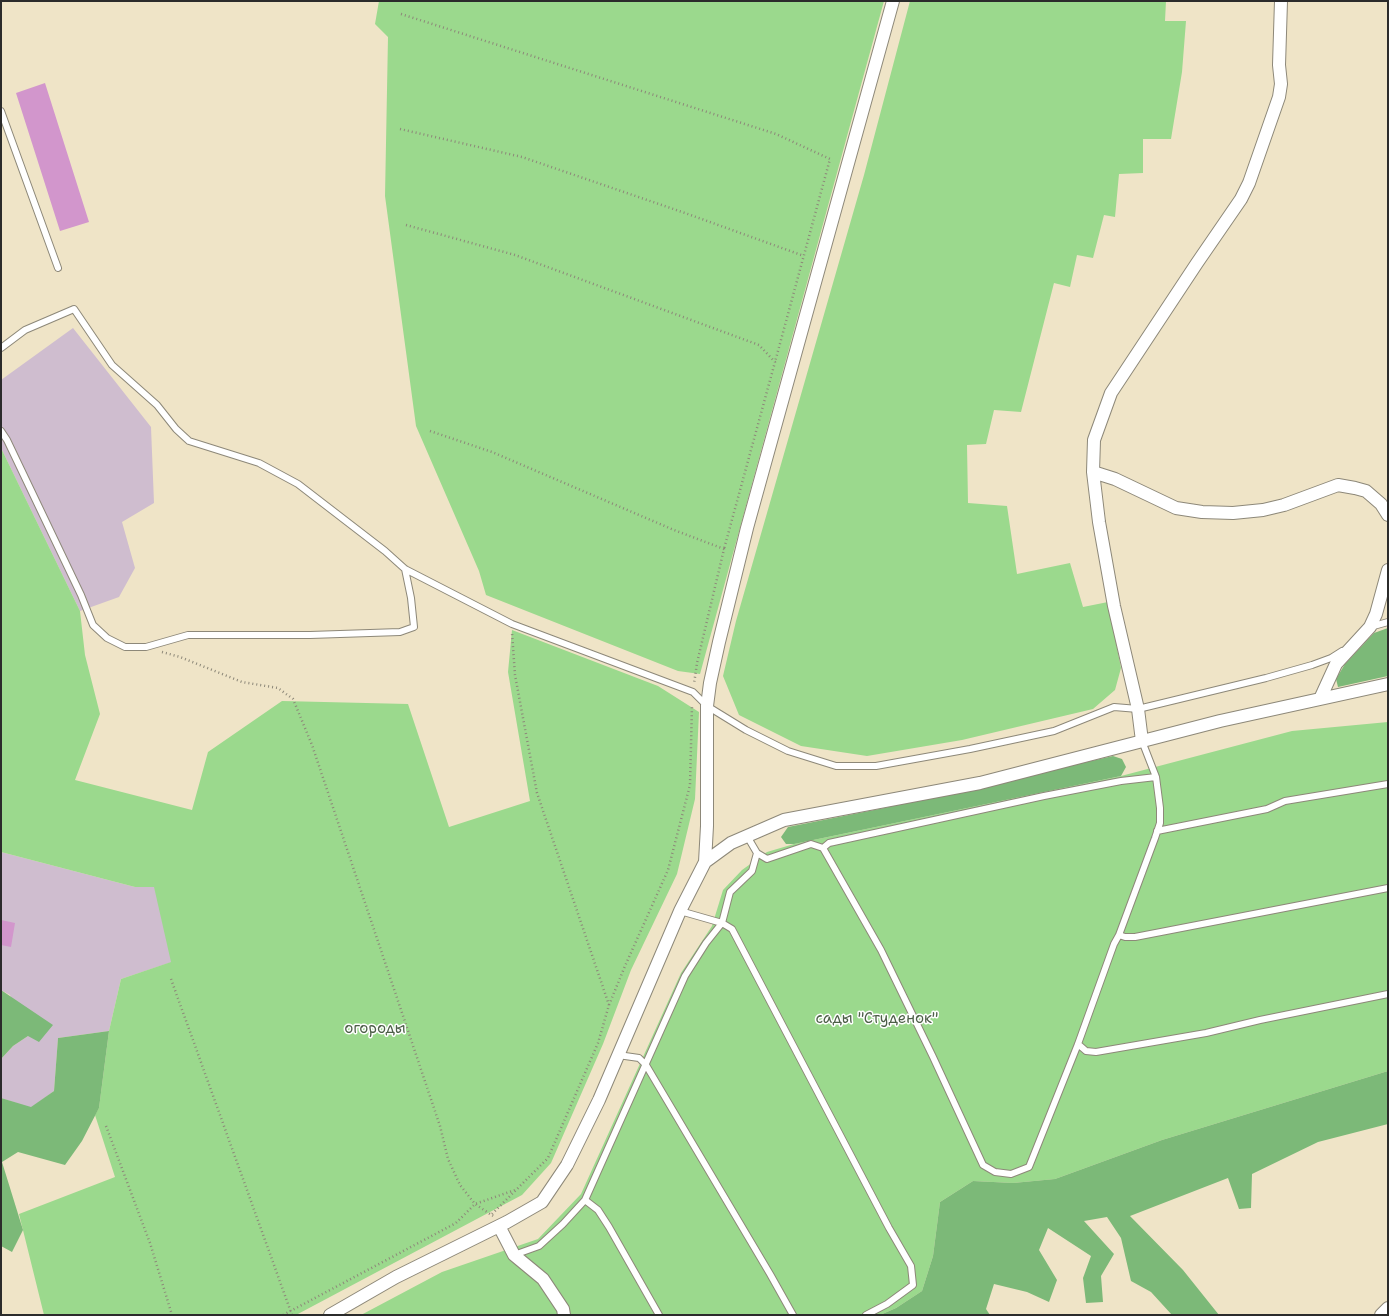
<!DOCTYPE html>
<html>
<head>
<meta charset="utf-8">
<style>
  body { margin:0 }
  #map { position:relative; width:1389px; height:1316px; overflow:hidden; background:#efe4c7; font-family:"Shantell Sans",sans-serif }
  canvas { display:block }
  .frame { position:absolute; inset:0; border:2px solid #2b2b2b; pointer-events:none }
</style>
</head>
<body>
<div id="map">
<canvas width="1389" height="1316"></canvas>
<div class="frame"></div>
</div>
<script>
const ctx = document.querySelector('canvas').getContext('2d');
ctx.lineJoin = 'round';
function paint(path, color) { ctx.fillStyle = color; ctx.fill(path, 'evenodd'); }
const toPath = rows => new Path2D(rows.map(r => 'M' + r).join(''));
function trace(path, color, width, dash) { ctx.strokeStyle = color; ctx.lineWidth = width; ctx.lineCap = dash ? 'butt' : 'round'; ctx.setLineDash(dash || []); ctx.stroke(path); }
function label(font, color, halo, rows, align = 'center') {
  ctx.font = font + ' "Shantell Sans",sans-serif'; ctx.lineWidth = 3; ctx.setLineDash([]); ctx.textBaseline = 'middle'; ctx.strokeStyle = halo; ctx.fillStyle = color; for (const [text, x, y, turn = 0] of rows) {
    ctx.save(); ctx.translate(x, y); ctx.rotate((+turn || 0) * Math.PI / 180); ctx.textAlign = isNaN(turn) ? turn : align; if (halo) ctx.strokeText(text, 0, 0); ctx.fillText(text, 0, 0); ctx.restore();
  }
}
const industrial = toPath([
  [73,328,151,427,154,503,122,522,135,568,119,597,80,611,1,448,1,380],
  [1,852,135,887,155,887,172,962,121,979,109,1031,58,1038,54,1091,31,1108,1,1098,1,1059,13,1046,28,1036,10,995,1,990]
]);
const green = toPath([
  [379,1,884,1,700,674,678,671,486,595,479,571,416,426,385,196,388,37,375,24],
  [910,1,1166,1,1165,21,1186,21,1182,72,1171,139,1143,139,1143,173,1119,174,1115,217,1104,215,1093,258,1077,255,1070,287,1054,283,1021,412,994,410,986,444,967,445,968,503,1007,506,1017,574,1070,563,1083,607,1108,602,1121,668,1115,690,1093,709,962,740,867,756,801,746,739,715,723,676,736,621,864,175],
  [1,448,80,611,85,655,100,714,75,780,192,810,208,752,282,701,408,704,449,827,530,801,508,672,512,630,658,686,699,712,695,799,677,874,631,970,603,1044,551,1163,522,1195,296,1315,44,1315,19,1214,115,1177,95,1115,99,1108,109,1031,121,979,171,962,154,887,135,887,1,852],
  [1388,722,1388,1071,1162,1140,1055,1179,1013,1183,973,1181,940,1202,933,1256,922,1291,896,1308,880,1315,361,1315,442,1272,538,1239,581,1194,681,973,712,926,723,890,742,870,767,852,794,844,1121,776,1292,731]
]);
const forest = toPath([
  [1388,628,1388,676,1338,687,1336,679,1345,664,1374,633],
  [1113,756,1122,759,1126,767,1121,776,794,844,786,844,781,837,788,827,884,808],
  [1,990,53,1025,39,1042,28,1036,13,1046,1,1059],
  [109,1031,99,1108,82,1141,65,1165,18,1152,2,1162,23,1230,12,1252,1,1246,1,1098,31,1107,54,1091,58,1038],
  [1388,1071,1388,1124,1318,1142,1252,1174,1251,1208,1239,1209,1228,1178,1130,1216,1183,1270,1219,1315,1172,1315,1151,1292,1131,1281,1121,1238,1107,1217,1084,1221,1114,1254,1101,1276,1103,1302,1086,1303,1083,1278,1091,1256,1048,1228,1039,1250,1057,1280,1049,1302,1027,1292,994,1284,986,1309,990,1315,880,1315,896,1308,922,1291,933,1256,940,1202,973,1181,1013,1183,1055,1179,1162,1140]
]);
const building = toPath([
  [45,83,89,222,60,231,16,93],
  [1,920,15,923,11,947,1,945]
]);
const path = toPath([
  [401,14,776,134,830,159,775,362],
  [400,129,522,157,685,213,804,256],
  [406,225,515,255,759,345,775,362,724,549],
  [430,431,492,452,674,530,724,549,697,663,694,684],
  [162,652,180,657,242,682,278,688,293,699,312,745,440,1126,448,1159,460,1185,475,1204,493,1216],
  [171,979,292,1315],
  [609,1005,625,966,668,870,690,785,692,705],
  [106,1126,150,1243,172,1315],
  [492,1214,548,1158,598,1043,609,1005,537,793,515,675,512,633],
  [283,1315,456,1223,475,1204,515,1190]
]);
const service = toPath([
  [1,111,58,268],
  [1,348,25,330,74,309,112,365,157,405,176,429,189,441,259,463,298,484,385,551,405,569,512,624,693,692,707,706,746,730,788,751,836,766,876,766,970,749,1054,731,1114,707,1138,709,1266,678,1312,665,1331,658,1342,651],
  [1,431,7,440,81,595,93,625,107,638,125,647,146,647,188,635,310,635,400,632,414,627,411,598,405,569],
  [1370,627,1388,622],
  [1157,831,1267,809,1285,801,1388,784],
  [747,836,757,853,767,859,811,844,823,848,881,950,933,1057,983,1165,995,1172,1011,1174,1029,1167,1078,1044,1114,944,1119,935,1155,838,1160,823,1160,808,1156,777,1142,741],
  [823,848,829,843,1044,796,1121,781,1156,777],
  [757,853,752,871,730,892,722,923,732,929,889,1228,911,1266,913,1285,887,1304,866,1315],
  [1119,935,1125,937,1135,937,1388,888],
  [1078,1044,1086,1051,1096,1052,1206,1033,1260,1020,1388,994],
  [618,1055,639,1058,646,1065,770,1274,793,1315],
  [585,1200,598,1210,609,1227,659,1315],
  [514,1255,539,1246,563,1224,585,1200,685,976,706,943,722,923,680,911]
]);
const minor = toPath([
  [1093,472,1115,479,1176,508,1202,512,1233,513,1263,510,1284,505,1338,485,1355,488,1366,491,1381,504,1388,515],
  [1320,699,1336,664,1370,627,1376,614,1388,570],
  [1142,741,1138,709,1114,606,1099,522,1093,472,1094,440,1111,393,1197,263,1241,199,1249,183,1279,97,1281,84,1279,65,1281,1],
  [705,862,707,826,707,706,710,683,719,642,747,528,893,1],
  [499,1226,514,1255,543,1279,563,1309,564,1315],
  [330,1315,396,1277,507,1222,542,1202,567,1165,599,1100,680,911,705,862,731,843,784,820,980,783,1220,721,1388,684],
  [1381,1315,1388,1308]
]);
const parkNames = [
  ["сады \"Студенок\"",877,1019],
  ["огороды",375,1029]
];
paint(industrial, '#cfbdcf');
paint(green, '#9bd98d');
paint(forest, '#7cb978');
paint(building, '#d296cc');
trace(service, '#8d8879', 8);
trace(minor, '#8d8879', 14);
trace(path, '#8d8879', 2.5, [1, 3]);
trace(service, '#fff', 6);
trace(minor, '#fff', 12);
label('15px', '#4d5f48', '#fff', parkNames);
</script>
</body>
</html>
